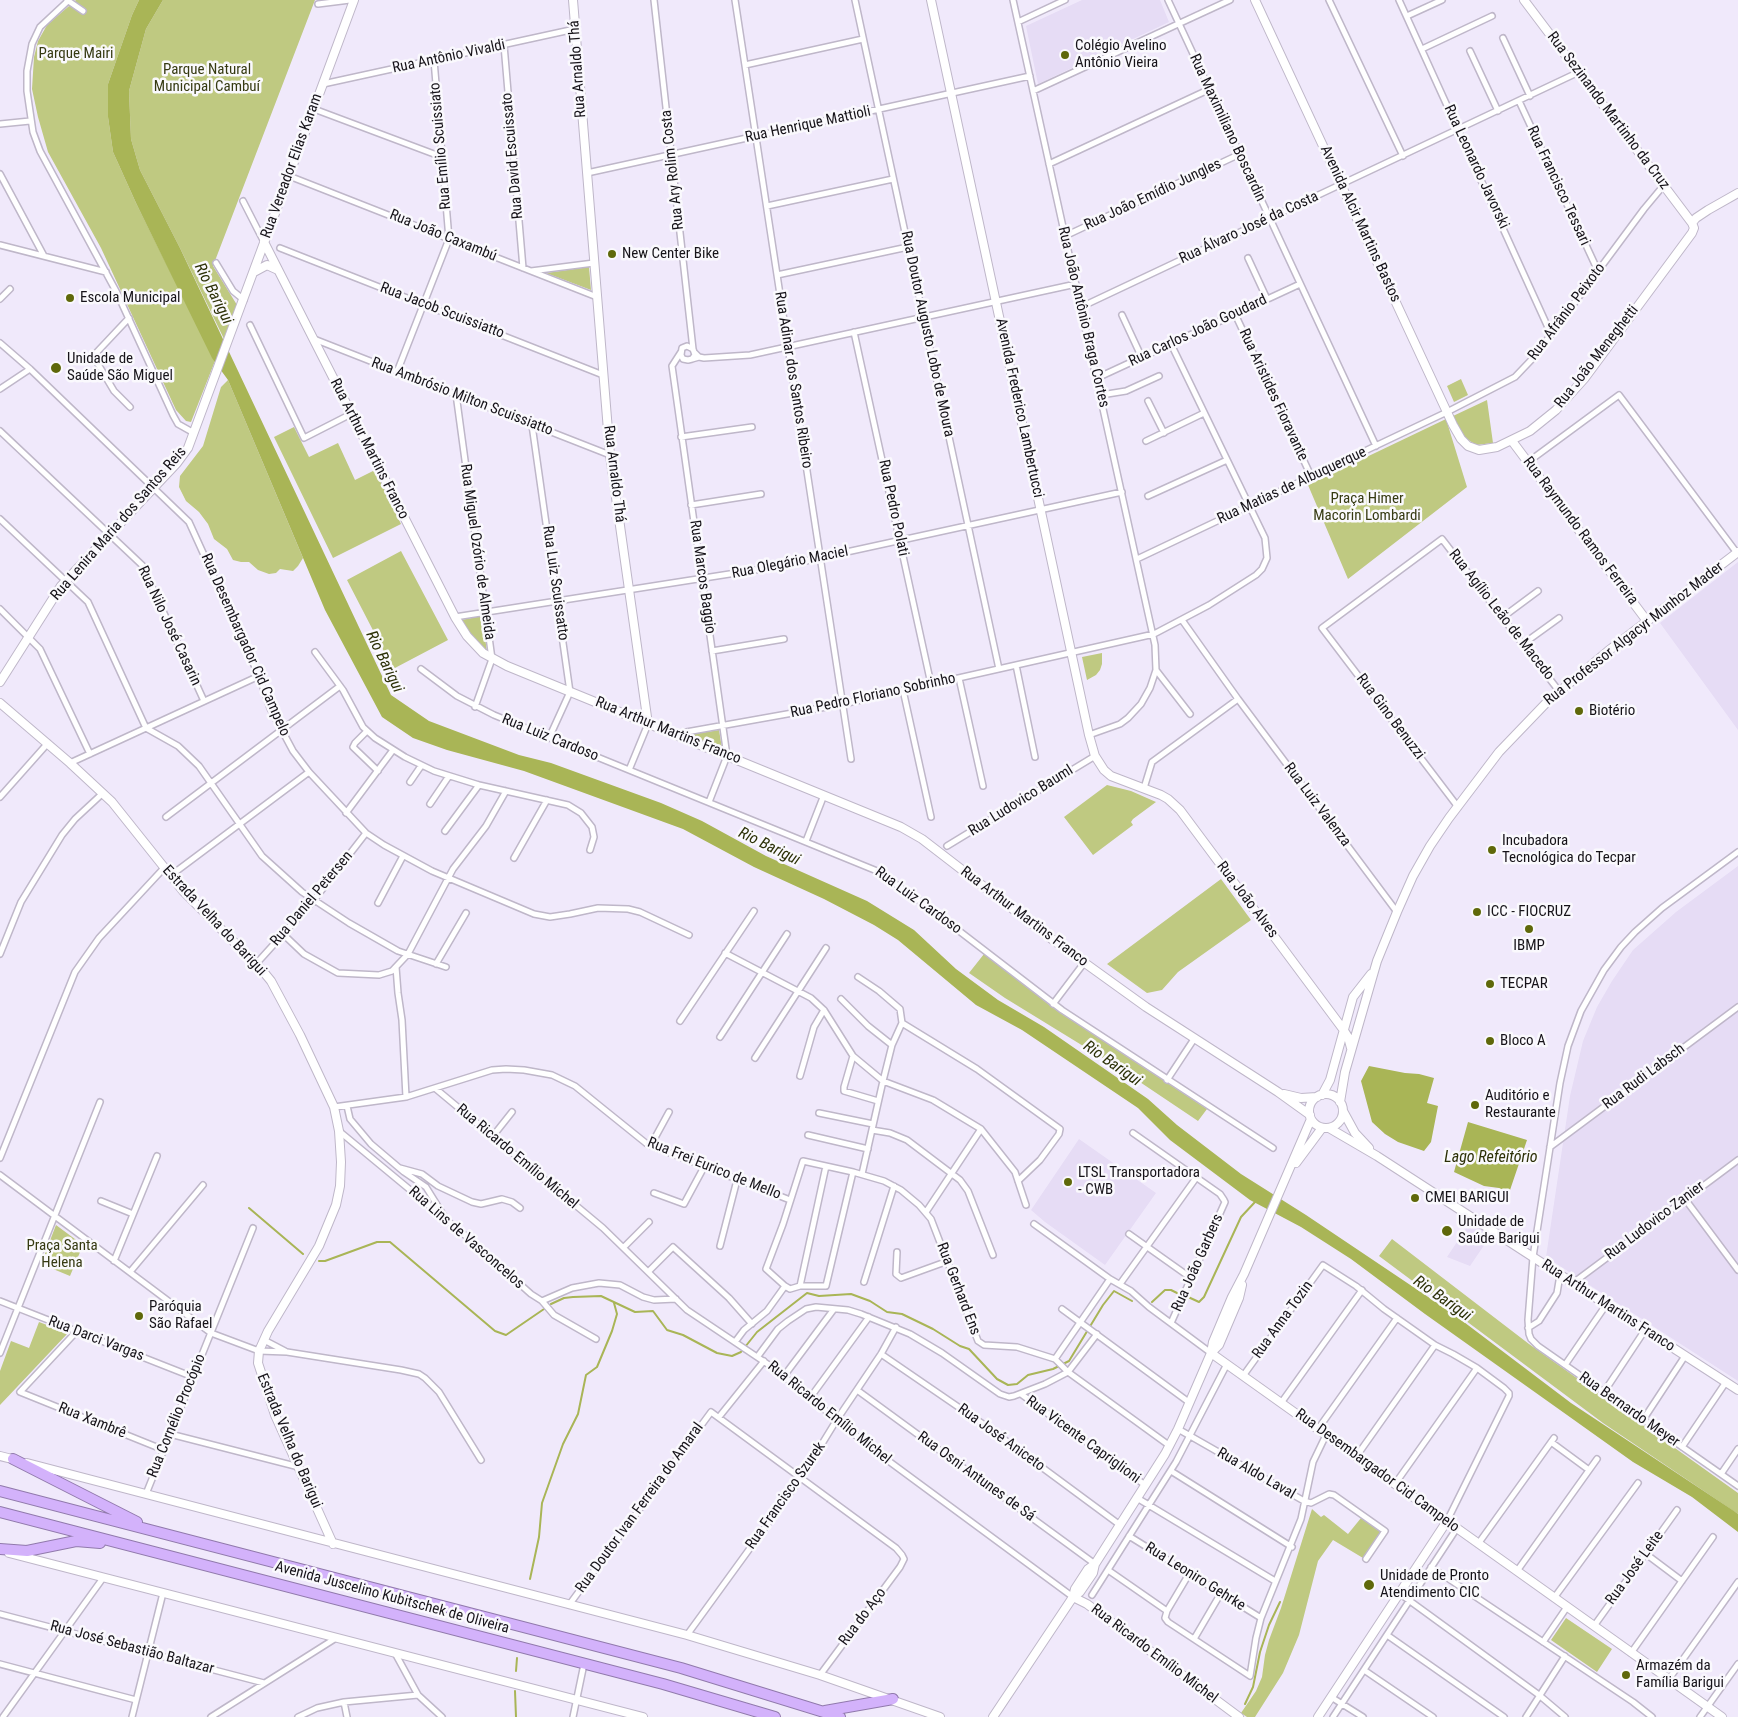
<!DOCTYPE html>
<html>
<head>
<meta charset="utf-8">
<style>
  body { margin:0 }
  canvas { display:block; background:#f0e9fb }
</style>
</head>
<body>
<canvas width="1738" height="1717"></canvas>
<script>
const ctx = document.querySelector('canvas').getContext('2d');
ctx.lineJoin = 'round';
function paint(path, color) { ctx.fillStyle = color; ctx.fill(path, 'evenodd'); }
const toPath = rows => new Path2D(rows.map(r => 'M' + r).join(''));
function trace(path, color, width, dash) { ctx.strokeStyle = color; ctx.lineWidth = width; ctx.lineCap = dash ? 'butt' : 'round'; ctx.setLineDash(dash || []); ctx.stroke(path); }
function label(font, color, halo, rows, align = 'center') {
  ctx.font = font + ' "Roboto Condensed",sans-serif'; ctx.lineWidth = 5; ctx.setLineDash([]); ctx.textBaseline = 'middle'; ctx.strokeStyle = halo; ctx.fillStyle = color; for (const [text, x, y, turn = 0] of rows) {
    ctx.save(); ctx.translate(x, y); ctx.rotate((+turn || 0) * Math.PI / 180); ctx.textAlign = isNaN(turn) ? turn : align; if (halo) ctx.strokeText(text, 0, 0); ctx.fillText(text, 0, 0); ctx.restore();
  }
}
const built = toPath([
  [1082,0,1160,0,1169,22,1038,84,1026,26],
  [1738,562,1738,730,1660,623],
  [1738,866,1738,1381,1546,1257,1570,1096,1583,1041,1597,1007,1612,981,1633,950,1676,912],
  [1079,1139,1156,1193,1105,1265,1045,1222,1031,1210],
  [1471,1221,1491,1235,1470,1266,1447,1257]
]);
const green = toPath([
  [76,0,139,0,132,15,108,84,108,117,113,152,136,203,215,361,191,422,186,421,176,410,101,248,48,152,38,117,32,89,34,57,38,41,47,25],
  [163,0,315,0,213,266,237,305,225,341,180,248,140,170,131,139,129,91,146,29],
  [589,267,591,290,546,273],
  [1461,379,1468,395,1454,402,1447,386],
  [228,380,303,558,298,566,293,571,280,569,276,573,269,574,258,570,249,562,241,562,233,560,227,549,214,539,208,524,199,512,186,501,179,487,180,476,203,446,221,387],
  [1487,400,1493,443,1476,445,1464,437,1453,416],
  [1446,419,1467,487,1348,579,1308,485],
  [294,427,309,457,338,443,355,480,375,470,401,524,333,558,274,437],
  [401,551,448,640,393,669,347,580],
  [482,616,487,652,468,631,461,620],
  [1102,653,1102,664,1100,670,1096,675,1087,680,1082,657],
  [719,730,722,748,688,735],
  [1107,785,1131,791,1156,802,1133,819,1131,822,1133,825,1093,855,1064,817],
  [1221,879,1251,920,1178,972,1162,990,1147,993,1107,964],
  [984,954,1056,1010,1207,1109,1198,1121,1119,1068,1005,998,969,973],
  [56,1225,83,1245,70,1276,41,1264],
  [1392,1239,1529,1344,1738,1493,1738,1514,1603,1423,1379,1256],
  [39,1322,68,1333,0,1405,0,1371,11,1341,29,1348],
  [1312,1509,1321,1517,1324,1515,1348,1534,1361,1518,1381,1532,1363,1558,1333,1540,1318,1561,1299,1635,1283,1673,1255,1717,1247,1717,1241,1713,1256,1691,1262,1677,1265,1655,1269,1640,1281,1608],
  [1566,1618,1612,1649,1597,1672,1551,1640]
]);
const water = toPath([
  [139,0,163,0,146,29,129,91,131,139,140,170,180,248,391,695,429,721,519,755,551,763,661,803,702,821,766,856,867,901,914,930,956,969,998,1000,1044,1027,1148,1099,1177,1125,1241,1174,1306,1215,1452,1313,1571,1403,1734,1511,1738,1514,1738,1532,1692,1497,1633,1462,1560,1410,1425,1314,1351,1259,1301,1227,1250,1200,1170,1140,1138,1108,1022,1030,976,1005,898,940,874,925,824,899,754,867,683,829,524,771,447,750,413,738,382,717,325,610,228,380,212,358,136,203,113,152,108,117,108,84,132,15],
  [1369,1066,1405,1073,1419,1074,1434,1078,1427,1103,1438,1106,1431,1142,1424,1151,1398,1142,1385,1134,1372,1122,1361,1081],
  [1468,1122,1527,1140,1509,1193,1499,1188,1484,1186,1454,1172]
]);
const stream = toPath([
  [249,1208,303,1254],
  [319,1261,325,1261,377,1242,390,1242,495,1331,506,1335,544,1309],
  [1186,1296,1199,1302,1204,1297,1241,1217,1255,1202],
  [1152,1302,1165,1290,1171,1290,1181,1295],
  [551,1304,564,1298,573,1297,601,1296,635,1312,653,1311,667,1330,683,1335,717,1353,732,1356,741,1352,757,1332,807,1293,819,1296,851,1294,870,1301,887,1312,902,1314,933,1329,960,1346,969,1349,997,1379,1008,1385,1017,1384,1028,1375,1053,1369,1069,1361,1103,1305,1114,1291,1132,1301],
  [530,1579,539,1537,542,1503,563,1444,578,1414,586,1375,597,1367,612,1331,617,1314,614,1303],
  [516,1671,517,1658],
  [515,1691,516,1717],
  [1245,1704,1253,1687,1260,1652,1269,1625,1280,1602]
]);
const street = toPath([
  [67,0,83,11],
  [69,0,40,27,32,44,27,71,27,91,33,132,40,151,117,293,173,415,178,424,194,433],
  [654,0,693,349],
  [735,0,851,759],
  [855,0,999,669],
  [1013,0,1155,645,1156,670,1150,688,1141,704,1128,718,1120,724,1089,735],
  [1168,0,1376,446],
  [1329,0,1403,156],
  [1399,0,1551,334],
  [318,4,350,0],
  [1407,16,1442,0],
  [1018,22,1065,0],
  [1503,38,1530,96],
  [504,45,523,268],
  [1422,49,1492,16],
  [1470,51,1498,111],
  [745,65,863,39],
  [323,84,575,29],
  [1033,91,1230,0],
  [1519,101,1598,271],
  [314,109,442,157],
  [0,124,30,121],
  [1049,164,1210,89],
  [587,173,1030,76],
  [0,174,44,256],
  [289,176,597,297],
  [243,201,264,242],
  [767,206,893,179],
  [1065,236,1240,154],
  [0,245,106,272],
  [280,248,603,375],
  [1248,258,1267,299],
  [216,263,233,291,244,300],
  [531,271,594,263],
  [777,275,908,247],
  [0,299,10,289],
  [1081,307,1579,72],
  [1235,314,1311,476],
  [1122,315,1142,358],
  [129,318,97,352,95,359,114,391,130,407],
  [250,325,304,438,351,414],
  [854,332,931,684],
  [314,339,610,455],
  [0,343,30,369,189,522,259,676,270,708,293,751,309,772,366,833,384,845,432,871,534,914,550,917,570,914,598,908,628,909,640,912,689,935],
  [681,352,672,366,727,756,709,802],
  [695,353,699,357,704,358,750,355,1076,284],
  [692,359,695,355,693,349,687,346,682,348,681,355,683,359,688,360,692,359,699,357],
  [397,372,449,239,434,60],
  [1097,378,1300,284],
  [0,389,30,369],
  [456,394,492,659,475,707],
  [1101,395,1126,391,1159,376],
  [1148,401,1164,433],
  [532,425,570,692,549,738],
  [0,431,142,565,204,701],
  [681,437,752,427],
  [1146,441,1204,413],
  [1528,462,1619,395,1737,553],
  [1148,496,1227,460],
  [691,505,761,494],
  [0,519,88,602,146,728,178,746,199,766,262,856,302,892,349,923,398,951,446,967],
  [1137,559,1447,412,1515,377,1535,356,1644,209,1664,185],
  [0,609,40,649,90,754],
  [455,617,787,565,1122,492],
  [1503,617,1538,591],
  [1182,620,1238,699,1397,912],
  [1523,644,1559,618],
  [712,651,784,639],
  [315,652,343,690,363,727,375,738,405,757,434,771,479,785,568,805,581,813,592,827,594,837,590,850],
  [1016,665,1035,757],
  [421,669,457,696,494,715,877,871,928,907,1062,1010,1273,1148],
  [1156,670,1190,714],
  [959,678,983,786],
  [903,690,931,817],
  [367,731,355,743,353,747,378,771],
  [675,734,843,704,1154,634,1209,605,1256,575,1262,569,1267,558,1265,538,1171,344],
  [70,763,259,676],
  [629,770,648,724],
  [410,782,421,766],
  [1144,788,1152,762,1238,699],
  [0,797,48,743],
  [430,804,449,776],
  [1458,807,1322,628,1442,539,1559,691],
  [346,813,393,750],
  [166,817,340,686],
  [445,831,479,785],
  [806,841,824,795],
  [947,846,1095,756],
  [1738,852,1662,908,1635,932,1621,947,1604,970,1581,1011,1568,1046,1560,1083,1533,1257,1528,1320,1529,1334,1531,1339,1538,1346,1738,1486],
  [514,858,547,800],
  [170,876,309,772],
  [378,903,403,856],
  [283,934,304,954,338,973,379,975,392,971,408,954,453,869,486,826,506,791],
  [725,953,811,998,824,1010,853,1056,883,1081,933,1100,981,1129,1015,1172,1026,1205],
  [0,954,21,902,62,835,75,819,103,793],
  [256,964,314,900,366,833],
  [436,964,466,913],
  [396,967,398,993,402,1020,406,1097],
  [858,977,879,991,900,1009,902,1023],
  [841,999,868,1026,892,1045],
  [1053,1004,1084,963],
  [680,1021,754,911],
  [720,1037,787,934],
  [853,1056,844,1087,844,1091,878,1101],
  [755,1058,826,948],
  [800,1076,814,1027,824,1010],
  [1167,1080,1194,1039],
  [436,1089,603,1228,687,1310,775,1369,871,1448,1073,1597],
  [347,1106,350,1119,371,1144,404,1172,426,1187,444,1216],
  [334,1107,406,1097,492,1070,506,1069,524,1070,552,1075,575,1086,647,1144,790,1200],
  [819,1113,873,1124],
  [872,1130,890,1133,907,1140,960,1180,968,1191,993,1255],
  [339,1131,467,1237,531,1294,542,1301,554,1315,596,1339],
  [1133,1133,1220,1194,1224,1200,1225,1202,1171,1323],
  [808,1135,868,1149],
  [493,1136,512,1112],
  [651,1145,669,1112],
  [1550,1147,1738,1007],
  [0,1158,75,972,99,938,164,868],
  [400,1168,422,1174,438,1186,472,1202,481,1204,502,1199,512,1202,520,1208],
  [853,1172,826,1286,800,1286,790,1289,785,1286,766,1269,783,1224,803,1161,853,1172,884,1181,901,1190,919,1205,931,1219,978,1341,984,1345,1017,1347,1055,1359,1068,1372,1170,1446],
  [862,1174,883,1081,892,1045,902,1023,977,1069,1060,1129,1059,1134,1040,1160,1018,1181],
  [0,1175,211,1333,259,1351,287,1352,401,1370,419,1374,425,1378,439,1392,481,1460],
  [654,1193,684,1204,704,1167],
  [1685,1199,1738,1270],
  [101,1201,133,1214],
  [926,1212,981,1129],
  [1034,1224,1110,1279,1131,1291,1149,1307,1211,1353],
  [1129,1234,1191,1278],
  [720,1246,737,1180],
  [624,1247,649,1222],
  [897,1252,896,1274,901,1278,948,1261],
  [114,1261,157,1156],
  [649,1271,673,1247,729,1298,752,1324],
  [130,1272,203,1185],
  [864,1282,894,1186],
  [1573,1283,1738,1160],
  [1120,1284,1196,1178],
  [800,1286,826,1166],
  [0,1301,193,1377],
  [542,1301,572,1288,599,1283,620,1285,643,1297,654,1300,676,1299],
  [1062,1309,1190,1403],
  [1528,1328,1539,1321,1557,1293,1560,1275],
  [77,1331,20,1392,164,1450],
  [264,1340,285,1351],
  [735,1342,744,1330,767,1311,785,1286],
  [0,1353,100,1102],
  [881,1354,986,1426,1120,1525],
  [758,1356,778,1329,788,1321,806,1309,816,1307,848,1310,861,1314,910,1334,942,1353,1000,1394,1009,1397,1014,1396,1045,1384,1068,1372,1097,1334],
  [1055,1359,1110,1279],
  [1565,1365,1606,1305],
  [784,1376,834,1309],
  [1243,1376,1323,1265,1356,1286,1384,1309,1435,1345,1453,1354,1477,1368,1504,1388,1509,1393,1509,1396,1447,1521],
  [857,1390,1095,1564],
  [1604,1392,1645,1330],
  [1021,1394,1145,1485],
  [810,1398,869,1317],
  [1281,1403,1362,1290],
  [719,1417,764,1361],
  [1643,1420,1685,1356],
  [1178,1429,1304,1501,1311,1503,1329,1494,1334,1495,1385,1531,1366,1559],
  [1318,1429,1397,1318],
  [170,1434,299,1467],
  [1551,1442,1589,1470],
  [1682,1447,1726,1382],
  [1356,1457,1435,1345],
  [1171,1471,1292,1547],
  [1721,1474,1738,1449],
  [1395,1484,1477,1368],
  [146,1494,253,1228],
  [1137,1498,1275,1581],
  [1129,1536,1261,1618],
  [1478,1544,1554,1438],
  [1646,1554,1682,1581],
  [1431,1567,1633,1702,1652,1717],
  [1108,1570,1167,1611,1165,1618,1168,1622,1250,1676,1256,1638,1261,1618,1301,1519,1313,1462,1326,1435],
  [1517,1571,1597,1459],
  [1399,1593,1539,1695,1565,1717],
  [1092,1595,1176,1462,1227,1364],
  [1554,1598,1638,1483],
  [569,1605,711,1412,896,1548,902,1555,904,1559,900,1567,820,1675],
  [1167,1611,1189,1574],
  [0,1614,264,1683],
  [1594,1626,1677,1510],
  [687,1635,801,1478,836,1421,881,1354,896,1327],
  [1387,1635,1504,1717],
  [1194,1639,1221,1593],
  [1543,1642,1567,1607],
  [395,1653,418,1695,442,1717],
  [1631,1653,1713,1537],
  [0,1664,136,1700],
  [1364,1670,1433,1717],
  [1669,1679,1738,1582],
  [1331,1697,1363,1717],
  [344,1702,347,1717],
  [3,1717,103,1578],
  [132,1717,163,1593],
  [211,1717,336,1638],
  [298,1717,317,1708,344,1702,418,1695],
  [573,1717,584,1664],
  [1333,1717,1457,1528],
  [1526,1717,1565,1656],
  [1700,1717,1738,1664]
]);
const secondary = toPath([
  [573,0,610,455,648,724],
  [931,0,1089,735,1095,756,1104,770,1111,776,1161,795,1168,799,1180,810,1343,1029,1348,1037,1351,1048],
  [1255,0,1453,425,1461,439,1468,446,1479,450,1497,447,1530,431,1556,410,1584,379,1692,233,1694,228,1692,223],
  [1524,0,1692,223],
  [1692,223,1696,218,1708,210,1738,193],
  [264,242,455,617,467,636,483,653,507,666,901,827,922,839,1053,940,1146,1007,1278,1092,1310,1115],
  [254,272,267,265,278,270],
  [1512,441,1647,621],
  [0,682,61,586,177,463,188,448,354,0],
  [0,703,70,763,112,802,183,891,262,970,271,981,300,1035,334,1107,339,1131,341,1162,340,1186,336,1205,319,1246,268,1331,259,1351,258,1363,275,1415,333,1544],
  [1284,1094,1301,1098,1317,1097],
  '1309 1111a17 17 0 1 1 34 0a17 17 0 1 1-34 0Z',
  [1322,1095,1330,1080,1353,997,1371,974],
  [1340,1102,1345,1072,1377,961,1397,912,1413,876,1430,846,1449,818,1499,752,1548,701,1608,651,1738,552],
  [1343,1111,1355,1133,1369,1148],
  [1329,1128,1377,1156,1738,1390],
  [1296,1163,1322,1128],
  [1211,1353,1722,1717],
  [1211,1353,1219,1345,1239,1298,1242,1285],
  [0,1456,16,1460],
  [27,1463,687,1635,820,1675,940,1717],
  [9,1553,643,1717],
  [1073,1597,1080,1592,1093,1573,1095,1564,1165,1454,1178,1429,1211,1353,1213,1342,1232,1297,1244,1274,1311,1119],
  [1073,1597,1087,1604,1239,1717],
  [993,1717,1073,1597,1075,1589,1088,1569,1095,1564],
  [1318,1717,1447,1521]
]);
const highway = toPath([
  [13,1459,137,1522],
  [0,1491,681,1668,840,1717],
  [0,1512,663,1684,775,1717],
  [0,1549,27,1551,76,1541,100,1543],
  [825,1711,893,1699]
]);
const markers = [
  [1065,55,5,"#5f680a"],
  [612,254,5,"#5f680a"],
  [70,298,5,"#5f680a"],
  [56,368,6,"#5f680a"],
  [1579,711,5,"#5f680a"],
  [1492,850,5,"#5f680a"],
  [1477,912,5,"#5f680a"],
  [1529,929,5,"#5f680a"],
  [1490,984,5,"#5f680a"],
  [1490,1041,5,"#5f680a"],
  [1475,1105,5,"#5f680a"],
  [1068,1182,5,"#5f680a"],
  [1415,1198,5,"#5f680a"],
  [1447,1231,6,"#5f680a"],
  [139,1316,5,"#5f680a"],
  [1369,1585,6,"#5f680a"],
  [1626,1675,5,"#5f680a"]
];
const poiNames = [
  ["Colégio Avelino",1075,46],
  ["Antônio Vieira",1075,63],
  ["New Center Bike",622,254],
  ["Escola Municipal",80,298],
  ["Unidade de",67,359],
  ["Saúde São Miguel",67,376],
  ["Biotério",1589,711],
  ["Incubadora",1502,841],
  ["Tecnológica do Tecpar",1502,858],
  ["ICC - FIOCRUZ",1487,912],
  ["IBMP",1529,946,"center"],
  ["TECPAR",1500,984],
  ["Bloco A",1500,1041],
  ["Auditório e",1485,1096],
  ["Restaurante",1485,1113],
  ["LTSL Transportadora",1078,1173],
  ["- CWB",1078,1190],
  ["CMEI BARIGUI",1425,1198],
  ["Unidade de",1458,1222],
  ["Saúde Barigui",1458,1239],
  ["Paróquia",149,1307],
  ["São Rafael",149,1324],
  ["Unidade de Pronto",1380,1576],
  ["Atendimento CIC",1380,1593],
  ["Armazém da",1636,1666],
  ["Família Barigui",1636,1683]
];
const parkNames = [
  ["Parque Mairi",76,54],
  ["Parque Natural",207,70],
  ["Municipal Cambuí",207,87],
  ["Praça Himer",1367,499],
  ["Macorin Lombardi",1367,516],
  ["Praça Santa",62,1246],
  ["Helena",62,1263]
];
const streetNames = [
  ["Rua Antônio Vivaldi",449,57,-12],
  ["Rua Arnaldo Thá",578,69,-94],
  ["Rua Sezinando Martinho da Cruz",1608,111,53],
  ["Rua Henrique Mattioli",808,125,-12],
  ["Rua Maximiliano Boscardin",1227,128,65],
  ["Rua Emílio Scuissiato",441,146,-95],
  ["Rua David Escuissato",513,156,-95],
  ["Rua Vereador Elias Karam",292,166,-70],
  ["Rua Leonardo Javorski",1476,167,65],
  ["Rua Ary Rolim Costa",673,170,-96],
  ["Rua Francisco Tessari",1558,186,65],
  ["Rua João Emídio Jungles",1153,195,-25],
  ["Avenida Alcir Martins Bastos",1360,224,65],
  ["Rua Álvaro José da Costa",1249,228,-25],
  ["Rua João Caxambú",443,236,22],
  ["Rua Jacob Scuissiatto",442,311,21],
  ["Rua Afrânio Peixoto",1567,312,-53],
  ["Rua João Antônio Braga Cortes",1083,317,77],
  ["Rua Carlos João Goudard",1198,331,-25],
  ["Rua Doutor Augusto Lobo de Moura",927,334,78],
  ["Rua João Meneghetti",1597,357,-52],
  ["Rua Adinar dos Santos Ribeiro",793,380,81],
  ["Rua Aristides Fioravante",1273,395,65],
  ["Rua Ambrósio Milton Scuissiatto",462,397,21],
  ["Avenida Frederico Lambertucci",1019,408,78],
  ["Rua Arthur Martins Franco",369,449,63],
  ["Rua Arnaldo Thá",614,474,83],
  ["Rua Matias de Albuquerque",1292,486,-25],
  ["Rua Pedro Polati",893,508,78],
  ["Rua Lenira Maria dos Santos Reis",119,524,-49],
  ["Rua Raymundo Ramos Ferreira",1580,531,53],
  ["Rua Miguel Ozório de Almeida",477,552,82],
  ["Rua Olegário Maciel",790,563,-11],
  ["Rua Marcos Baggio",702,577,82],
  ["Rua Luiz Scuissatto",555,583,82],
  ["Rua Agílio Leão de Macedo",1501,615,52],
  ["Rua Nilo José Casarin",169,626,65],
  ["Rua Professor Algacyr Munhoz Mader",1634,634,-38],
  ["Rua Desembargador Cid Campelo",245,645,66],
  ["Rua Pedro Floriano Sobrinho",873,696,-12],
  ["Rua Gino Benuzzi",1390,717,53],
  ["Rua Arthur Martins Franco",668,731,22],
  ["Rua Luiz Cardoso",550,738,22],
  ["Rua Ludovico Bauml",1021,801,-32],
  ["Rua Luiz Valenza",1317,805,53],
  ["Rua Daniel Petersen",312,899,-50],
  ["Rua João Alves",1247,900,53],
  ["Rua Luiz Cardoso",918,901,36],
  ["Rua Arthur Martins Franco",1024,917,37],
  ["Estrada Velha do Barigui",214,921,47],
  ["Rua Rudi Labsch",1644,1077,-37],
  ["Rua Ricardo Emílio Michel",517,1157,40],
  ["Rua Frei Eurico de Mello",714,1169,22],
  ["Rua Ludovico Zanier",1655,1221,-37],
  ["Rua Lins de Vasconcelos",466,1238,41],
  ["Rua João Garbers",1198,1263,-66],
  ["Rua Gerhard Ens",958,1289,69],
  ["Rua Arthur Martins Franco",1608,1306,33],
  ["Rua Anna Tozin",1283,1320,-54],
  ["Rua Darci Vargas",96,1339,21],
  ["Rua Bernardo Meyer",1629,1410,35],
  ["Rua Ricardo Emílio Michel",829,1413,39],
  ["Rua Cornélio Procópio",177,1416,-68],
  ["Rua Xambrê",92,1421,22],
  ["Rua José Aniceto",1001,1438,36],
  ["Rua Vicente Capriglioni",1083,1440,36],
  ["Estrada Velha do Barigui",289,1441,67],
  ["Rua Desembargador Cid Campelo",1377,1471,36],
  ["Rua Aldo Laval",1256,1474,30],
  ["Rua Osni Antunes de Sá",976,1477,36],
  ["Rua Francisco Szurek",786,1496,-55],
  ["Rua Doutor Ivan Ferreira do Amaral",640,1508,-54],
  ["Rua José Leite",1635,1568,-54],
  ["Rua Leoniro Gehrke",1195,1577,32],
  ["Avenida Juscelino Kubitschek de Oliveira",392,1598,15],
  ["Rua do Aço",863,1617,-53],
  ["Rua José Sebastião Baltazar",132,1648,15],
  ["Rua Ricardo Emílio Michel",1154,1654,37]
];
const waterNames = [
  ["Rio Barigui",213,294,63],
  ["Rio Barigui",384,662,64],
  ["Rio Barigui",769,847,26],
  ["Rio Barigui",1112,1064,35],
  ["Lago Refeitório",1491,1158],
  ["Rio Barigui",1442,1299,35]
];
paint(built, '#e6dcf5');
paint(green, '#bfc981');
paint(water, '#a9b556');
trace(stream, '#a9b556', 2);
trace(street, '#bfb7c9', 8);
trace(secondary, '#bfb7c9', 10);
trace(highway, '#917aac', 12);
trace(street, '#fff', 5);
trace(secondary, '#fff', 8);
trace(highway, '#d3b2fb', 10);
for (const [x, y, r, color] of markers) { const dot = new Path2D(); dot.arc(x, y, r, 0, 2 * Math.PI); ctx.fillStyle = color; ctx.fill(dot); trace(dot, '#faf9fd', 2); }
label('15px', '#161319', '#faf9fd', poiNames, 'left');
label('15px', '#363a12', '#faf9fd', parkNames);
label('15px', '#161319', '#faf9fd', streetNames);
label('italic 16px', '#2c3007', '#faf9fd', waterNames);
</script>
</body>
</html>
